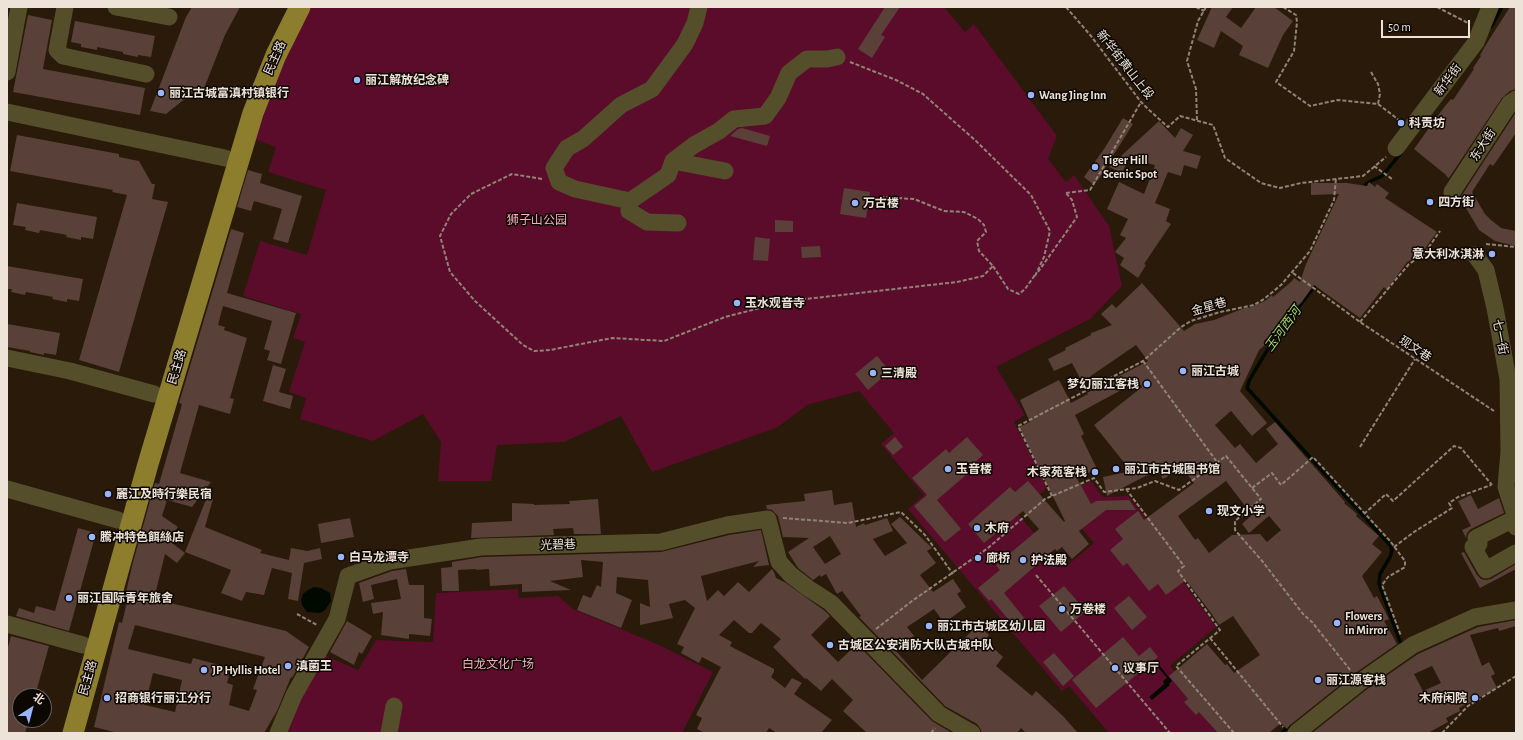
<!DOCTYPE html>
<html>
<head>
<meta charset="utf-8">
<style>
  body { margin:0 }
  #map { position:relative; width:1523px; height:740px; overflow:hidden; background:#291a09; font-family:"Alegreya Sans","Noto Sans SC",sans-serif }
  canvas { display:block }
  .frame { position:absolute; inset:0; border:8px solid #eee3d8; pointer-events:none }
  .north { position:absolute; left:12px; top:688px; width:40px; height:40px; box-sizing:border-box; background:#0d0702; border:1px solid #675f58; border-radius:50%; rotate:36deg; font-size:11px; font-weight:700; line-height:16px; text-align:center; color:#eee3d8 }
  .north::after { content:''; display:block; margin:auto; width:14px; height:18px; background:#99b5fd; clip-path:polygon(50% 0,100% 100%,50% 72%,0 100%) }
  .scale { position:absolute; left:1381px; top:20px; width:89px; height:18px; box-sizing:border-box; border:2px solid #eee3d8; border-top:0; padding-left:5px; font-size:12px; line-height:14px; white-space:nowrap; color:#eee3d8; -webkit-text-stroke:3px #0d0702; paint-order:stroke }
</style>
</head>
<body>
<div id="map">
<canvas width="1523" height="740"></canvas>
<div class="frame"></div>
<div class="north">北</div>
<div class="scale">50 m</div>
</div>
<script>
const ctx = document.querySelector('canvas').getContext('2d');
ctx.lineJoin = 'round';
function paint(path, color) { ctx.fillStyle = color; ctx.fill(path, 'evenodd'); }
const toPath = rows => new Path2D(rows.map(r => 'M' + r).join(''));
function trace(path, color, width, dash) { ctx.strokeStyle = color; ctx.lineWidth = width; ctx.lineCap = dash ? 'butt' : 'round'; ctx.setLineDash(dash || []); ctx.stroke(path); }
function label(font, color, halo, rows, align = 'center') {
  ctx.font = font + ' "Alegreya Sans","Noto Sans SC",sans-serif'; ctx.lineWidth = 3; ctx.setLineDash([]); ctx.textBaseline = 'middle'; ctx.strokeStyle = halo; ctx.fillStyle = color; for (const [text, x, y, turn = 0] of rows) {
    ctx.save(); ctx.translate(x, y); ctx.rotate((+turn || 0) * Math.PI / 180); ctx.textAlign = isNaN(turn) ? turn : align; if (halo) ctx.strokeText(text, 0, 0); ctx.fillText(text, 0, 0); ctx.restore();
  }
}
const green = toPath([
  [307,7,944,7,965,32,974,24,1057,136,1048,159,1066,182,1074,175,1109,226,1122,286,1090,319,996,367,1025,415,1014,422,1047,488,1017,513,1064,568,1094,543,1057,499,1063,494,1091,481,1103,497,1128,496,1183,566,1176,572,1216,627,1170,666,1224,733,1109,733,1069,686,1062,691,908,509,924,495,881,444,894,433,859,391,807,405,778,427,652,472,621,416,564,442,497,445,491,481,438,481,441,442,423,414,373,441,300,419,306,398,289,392,305,342,293,338,301,314,243,296,260,241,307,255,326,190,268,172,276,147,254,139,284,52],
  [518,589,519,598,558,596,573,609,659,645,713,672,682,733,286,733,305,685,324,655,358,670,376,640,433,642,436,593]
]);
const water = toPath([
  [314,587,321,588,330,593,331,601,325,610,320,613,307,612,302,605,301,600,303,594,308,590],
  [1151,655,1172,681,1169,684,1170,685,1152,700,1149,697,1164,684,1163,681,1167,678,1149,656]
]);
const stream = toPath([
  [1491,27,1502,7],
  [1362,188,1369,182,1382,176,1401,153],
  [1318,282,1276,336,1254,372,1249,381,1247,388,1390,545,1392,550,1390,557,1380,574,1379,584,1399,639,1403,647],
  [1282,733,1289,726]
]);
const building = toPath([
  [192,7,240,7,225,35,201,96,189,91,186,98,166,114,150,111,186,17],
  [885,7,900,7,881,35,885,37,872,58,858,49],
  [1212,7,1233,7,1226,17,1241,28,1256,7,1274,7,1293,21,1283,35,1268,68,1239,55,1243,46,1221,31,1214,48,1197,40],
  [1510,7,1516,7,1516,89,1510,91,1502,98,1449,178,1446,176,1446,175,1414,149,1442,110,1451,99,1453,100,1474,69,1473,68,1481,56,1480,55,1487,43],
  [28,15,52,20,43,69,145,88,140,115,13,92],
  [75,21,155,36,151,57,138,55,138,57,123,54,123,52,97,47,97,50,81,47,81,44,71,42],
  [1516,112,1516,133,1493,166,1490,164,1472,192,1485,214,1491,220,1501,228,1516,231,1516,246,1495,241,1479,230,1460,198],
  [1123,118,1133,124,1104,170,1105,170,1094,185,1084,177,1104,149],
  [1159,121,1175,138,1181,128,1193,135,1183,151,1201,156,1197,169,1184,165,1181,176,1168,172,1155,203,1170,209,1166,221,1171,224,1144,264,1146,265,1138,278,1120,265,1124,258,1115,252,1126,238,1120,235,1128,219,1107,209,1119,182,1144,194,1155,165,1129,159,1122,173,1109,167],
  [742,128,770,136,767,146,730,136,738,129],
  [17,135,119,154,119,157,139,161,152,184,155,184,152,199,168,202,119,372,79,360,127,195,112,192,113,190,10,171],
  [248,170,262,174,260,183,302,196,288,243,273,239,282,209,254,201,251,211,237,207],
  [1369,182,1375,187,1377,184,1389,193,1385,198,1437,232,1421,254,1407,262,1387,290,1384,287,1360,318,1314,285,1301,303,1284,317,1287,320,1264,341,1267,343,1259,350,1240,391,1267,423,1252,436,1231,411,1215,425,1235,448,1240,444,1256,463,1278,444,1266,429,1275,422,1345,502,1344,503,1357,514,1356,516,1379,536,1372,544,1382,552,1362,576,1374,598,1377,596,1389,619,1384,621,1397,644,1354,674,1290,725,1287,729,1281,723,1269,733,1218,733,1199,712,1196,715,1184,702,1188,699,1169,676,1207,644,1225,665,1227,664,1234,673,1260,655,1233,616,1219,625,1211,613,1186,580,1166,595,1158,584,1149,591,1127,563,1123,566,1110,550,1123,539,1115,529,1138,511,1144,520,1194,483,1182,468,1163,479,1157,470,1107,496,1103,477,1131,471,1094,425,1142,387,1138,381,1075,415,1084,434,1081,436,1097,469,1077,478,1091,504,1096,501,1129,500,1136,510,1106,510,1079,531,1089,544,1072,559,1062,547,1057,551,1055,549,1004,593,1030,625,1020,633,991,599,989,601,978,588,1000,570,996,565,1039,529,1023,511,984,543,968,524,1010,487,1015,492,1028,481,1064,522,1065,521,1019,427,1030,422,1020,400,1059,380,1071,403,1088,394,1087,393,1148,361,1136,345,1082,382,1072,363,1054,371,1048,359,1066,350,1065,348,1091,335,1091,333,1112,325,1101,314,1112,304,1116,308,1142,283,1184,331,1195,324,1214,320,1247,307,1248,308,1265,301,1272,295,1273,297,1291,282,1294,278,1300,282,1306,264,1339,194,1311,195,1311,183,1347,183,1367,186],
  [1226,481,1252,515,1242,524,1249,533,1269,516,1281,530,1267,542,1260,534,1232,535,1209,553,1198,538,1195,540,1178,516],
  [844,188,870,192,866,218,840,214],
  [17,203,97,217,93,239,81,237,81,240,66,237,67,235,40,230,39,233,25,230,26,227,13,225],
  [775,220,793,221,793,232,775,232],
  [231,229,244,233,227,293,296,313,281,364,267,360,270,351,264,349,272,321,223,306,218,325,225,327,224,330,247,338,230,398,234,399,230,414,199,405,180,473,211,482,192,507,167,500,162,516,178,527,168,540,185,553,177,563,165,554,154,599,286,631,309,647,292,678,291,677,277,711,264,733,118,733,94,727,119,622,122,623,129,593,126,592,133,562,155,483,159,484,182,404,179,403],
  [135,625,265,657,253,689,257,690,249,711,229,705,233,685,227,683,231,668,193,658,191,664,128,649],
  [153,673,182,680,175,712,145,705],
  [755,237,770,239,768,261,753,260],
  [820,246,821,257,802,258,801,247],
  [7,266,83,279,79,301,67,299,67,302,52,299,53,297,26,292,25,295,11,292,12,289,7,289],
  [7,324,60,333,56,355,44,353,44,355,30,352,30,351,7,347],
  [877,356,890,371,868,390,855,374],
  [273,365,286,369,279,392,293,396,290,409,263,401],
  [895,437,903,447,893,455,885,446],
  [967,437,983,455,965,471,967,474,937,500,961,529,945,542,914,506,927,495,912,478,946,449,949,453],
  [832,490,834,505,852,502,856,527,864,523,865,525,887,518,893,531,873,539,885,556,907,543,891,524,900,517,932,548,927,551,936,563,920,575,933,592,953,579,961,591,957,594,966,607,944,623,934,609,907,627,914,636,896,651,922,680,978,625,989,635,985,640,1003,657,996,666,1032,696,1036,691,1063,716,1078,733,1026,733,1021,728,1017,733,982,733,980,728,977,724,945,706,859,617,861,616,842,591,837,594,826,574,821,577,820,575,813,580,798,568,788,552,809,538,783,537,778,516,772,510,767,509,766,505,805,501,804,494],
  [830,536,841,554,825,564,813,547],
  [1471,495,1478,509,1499,498,1504,513,1471,529,1467,533,1466,538,1462,530,1471,526,1458,501],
  [207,497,213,499,205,527,262,550,260,553,289,560,291,548,307,551,320,548,322,559,304,563,298,601,288,599,292,573,272,568,264,595,246,592,242,601,221,593,231,570,185,552],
  [598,499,601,534,574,534,573,528,553,529,554,535,471,538,472,523,512,521,512,503,534,504,534,505,570,504,569,501],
  [350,518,354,537,321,543,318,524],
  [78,528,96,533,69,631,16,616,19,608,34,613,36,606,55,611],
  [761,530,769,565,753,567,759,561,701,576,707,601,718,590,724,596,738,582,749,592,772,569,774,572,776,578,786,583,825,611,830,616,811,635,838,662,857,644,932,721,952,733,867,733,843,711,853,700,832,679,821,691,806,678,805,679,773,647,781,639,761,623,752,633,749,633,734,620,719,635,732,642,730,646,774,669,774,672,771,677,785,688,792,678,802,683,794,694,832,720,821,733,777,733,769,728,766,733,705,733,697,729,702,718,696,715,721,667,702,657,699,663,681,653,684,647,677,644,695,608,685,600,669,604,673,618,640,625,640,603,650,607,648,580,617,577,616,593,632,600,621,628,577,610,583,595,591,598,597,585,601,587,603,562,581,560,583,577,550,581,571,590,522,592,522,584,490,586,489,569,476,570,476,569,458,570,459,591,442,591,441,568,452,567,452,562,482,557,661,552,729,535],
  [1464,552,1477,575,1481,579,1486,580,1491,579,1516,564,1516,569,1480,588,1461,553],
  [406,569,409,585,424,585,424,618,432,619,430,636,409,634,409,639,381,635,383,612,373,614,371,603,401,599,397,579,371,585,374,599,363,602,359,583,392,571],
  [1064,586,1086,611,1061,632,1039,606],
  [1129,596,1147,617,1132,630,1114,608],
  [1516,620,1516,626,1499,631,1498,628,1470,635,1482,666,1489,662,1495,674,1491,676,1497,688,1459,708,1460,711,1446,718,1448,722,1428,733,1312,733,1366,690,1418,654,1478,627],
  [1432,666,1441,683,1423,691,1414,674],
  [347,621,372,636,362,654,359,652,354,665,330,652],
  [11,636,49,646,35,696,20,696,20,720,29,720,25,733,7,733,7,651],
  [1123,637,1139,656,1150,647,1158,657,1096,708,1072,680],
  [1054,653,1074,676,1063,686,1043,662]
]);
const path = toPath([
  [1066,7,1091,36,1141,102,1148,109,1168,127,1180,116,1213,125,1225,158,1261,183,1280,188,1301,183,1363,176,1386,157],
  [1196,7,1204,11],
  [1283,7,1296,15,1297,22,1294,51,1276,82,1310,106,1338,100,1378,104,1399,120],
  [1437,7,1468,23],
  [850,62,896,80,923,94,976,141,1031,195,1050,231,1044,257,1035,276],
  [1371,72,1378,84,1380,94,1378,104],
  [1197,120,1196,89,1187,61,1198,21,1206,7],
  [1374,166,1392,179],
  [542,179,512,174,471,194,451,214,440,236,450,272,475,301,523,345,534,351,550,350,612,338,664,341,725,317,788,301,957,282,983,276,993,266,979,251,977,241,986,232,984,225,978,219,964,212,944,211,914,199,880,197],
  [1066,193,1090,190,1141,102],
  [1486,244,1516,247],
  [993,266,1008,289,1019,294,1025,289,1035,275],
  [1038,272,1077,217,1072,200,1066,193],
  [1293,273,1360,322,1494,411],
  [1360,322,1409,264,1424,254,1440,231],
  [1143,361,1217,462],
  [1360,447,1415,359],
  [1252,488,1272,473,1281,485,1313,457,1390,541,1405,561,1405,567,1388,577,1382,585,1401,636],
  [1126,489,1184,566,1178,571,1220,630,1176,666,1234,733],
  [1052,496,1018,426,1143,361,1181,327,1191,321,1220,312,1254,305,1264,299,1281,285,1310,251,1334,200,1336,178],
  [1364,514,1386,494,1393,501,1454,446,1461,448,1492,485],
  [783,518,848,523,901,512,925,535,953,574],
  [1394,547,1414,532,1452,508,1449,503,1458,497,1491,485],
  [1036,575,1170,733],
  [297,614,317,625],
  [876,629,912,601,988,548,1045,499,1094,478,1104,492,1137,488,1155,481,1179,490,1226,456,1261,499,1235,521,1235,530,1263,562,1303,614,1312,622,1351,671],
  [1210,638,1283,727],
  [931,733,935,728],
  [1442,733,1468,706,1516,676]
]);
const minor = toPath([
  [65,7,57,50,63,56,146,74],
  [116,7,169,17],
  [699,7,695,23,685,44,652,89,621,105,583,139,567,148,554,168,559,182,575,189,630,201,668,175,673,161,725,171],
  [7,72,19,7],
  [7,112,225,158],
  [1396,148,1476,42,1490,7],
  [673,161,694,145,719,131,734,119,765,116,778,98,789,73,807,59,827,59,837,57],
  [1452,192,1510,103,1516,99],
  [630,201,629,211,647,222,678,223],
  [1475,255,1486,270,1495,308,1508,379,1509,451,1506,487,1516,518],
  [7,358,70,371,154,394],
  [7,489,118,520],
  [1516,527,1512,520,1476,538,1479,544,1473,547,1486,570,1516,553],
  [7,624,83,645],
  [278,733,294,695,337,619,348,576,390,561,481,547,661,542,727,525,768,519,779,562,791,575,808,588,831,603,939,714,972,733],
  [389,733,394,706],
  [1296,733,1360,682,1413,645,1475,617,1516,610]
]);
const major = toPath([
  [73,733,148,464,253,113,276,55,300,7]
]);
const markers = [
  [357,80,4,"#99b5fd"],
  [161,93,4,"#99b5fd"],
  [1031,95,4,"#99b5fd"],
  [1401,123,4,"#99b5fd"],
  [1095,167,4,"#99b5fd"],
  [1430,202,4,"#99b5fd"],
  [855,203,4,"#99b5fd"],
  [1492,254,4,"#99b5fd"],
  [737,303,4,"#99b5fd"],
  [1183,371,4,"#99b5fd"],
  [873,373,4,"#99b5fd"],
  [1147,384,4,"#99b5fd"],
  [948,469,4,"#99b5fd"],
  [1116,469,4,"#99b5fd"],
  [1095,472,4,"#99b5fd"],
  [108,494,4,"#99b5fd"],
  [1209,511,4,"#99b5fd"],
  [977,528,4,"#99b5fd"],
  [92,537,4,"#99b5fd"],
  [341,557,4,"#99b5fd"],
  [978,558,4,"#99b5fd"],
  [1023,560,4,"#99b5fd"],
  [69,598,4,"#99b5fd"],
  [1062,609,4,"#99b5fd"],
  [1337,623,4,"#99b5fd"],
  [929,626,4,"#99b5fd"],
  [830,645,4,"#99b5fd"],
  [288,666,4,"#99b5fd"],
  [1115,668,4,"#99b5fd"],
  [204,670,4,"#99b5fd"],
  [1318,680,4,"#99b5fd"],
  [107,698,4,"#99b5fd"],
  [1475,698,4,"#99b5fd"]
];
const streetNames = [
  ["民主路",275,58,-66],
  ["新华街黄山上段",1125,65,52],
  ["新华街",1448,80,-53],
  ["东大街",1483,145,-57],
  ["金星巷",1209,307,-16],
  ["七一街",1500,337,79],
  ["现文巷",1415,349,34],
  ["民主路",177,367,-73],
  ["光碧巷",558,545,-2],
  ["民主路",88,678,-74]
];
const poiNames = [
  ["丽江解放纪念碑",365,80],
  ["丽江古城富滇村镇银行",169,93],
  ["Wang Jing Inn",1039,95],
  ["科贡坊",1409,123],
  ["Tiger Hill",1103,160],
  ["Scenic Spot",1103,174],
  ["四方街",1438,202],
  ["万古楼",863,203],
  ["意大利冰淇淋",1484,254,"right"],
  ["玉水观音寺",745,303],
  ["丽江古城",1191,371],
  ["三清殿",881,373],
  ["梦幻丽江客栈",1139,384,"right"],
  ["玉音楼",956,469],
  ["丽江市古城图书馆",1124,469],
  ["木家苑客栈",1087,472,"right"],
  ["麗江及時行樂民宿",116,494],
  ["现文小学",1217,511],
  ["木府",985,528],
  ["騰冲特色餌絲店",100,537],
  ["白马龙潭寺",349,557],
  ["廊桥",986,558],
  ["护法殿",1031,560],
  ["丽江国际青年旅舍",77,598],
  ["万卷楼",1070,609],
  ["Flowers",1345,616],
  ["in Mirror",1345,630],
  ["丽江市古城区幼儿园",937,626],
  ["古城区公安消防大队古城中队",838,645],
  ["滇菌王",296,666],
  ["议事厅",1123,668],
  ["JP Hyllis Hotel",212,670],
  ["丽江源客栈",1326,680],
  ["招商银行丽江分行",115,698],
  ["木府闲院",1467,698,"right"]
];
const parkNames = [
  ["狮子山公园",537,220],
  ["白龙文化广场",498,664]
];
const waterNames = [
  ["玉河西河",1283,329,-54]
];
paint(green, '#5b0c2b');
paint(water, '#000900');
trace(stream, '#000900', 3.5);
paint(building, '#594039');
trace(path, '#918476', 2, [4, 2]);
trace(minor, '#554e2b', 17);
trace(major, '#8c7e2d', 21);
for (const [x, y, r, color] of markers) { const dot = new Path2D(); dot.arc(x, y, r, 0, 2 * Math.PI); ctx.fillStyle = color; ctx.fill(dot); trace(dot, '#0d0702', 1.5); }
label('12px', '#eee3d8', '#0d0702', streetNames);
label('bold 12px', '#eee3d8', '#0d0702', poiNames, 'left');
label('12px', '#f5abbd', '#0d0702', parkNames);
label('italic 13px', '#9bd167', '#0d0702', waterNames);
</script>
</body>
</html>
